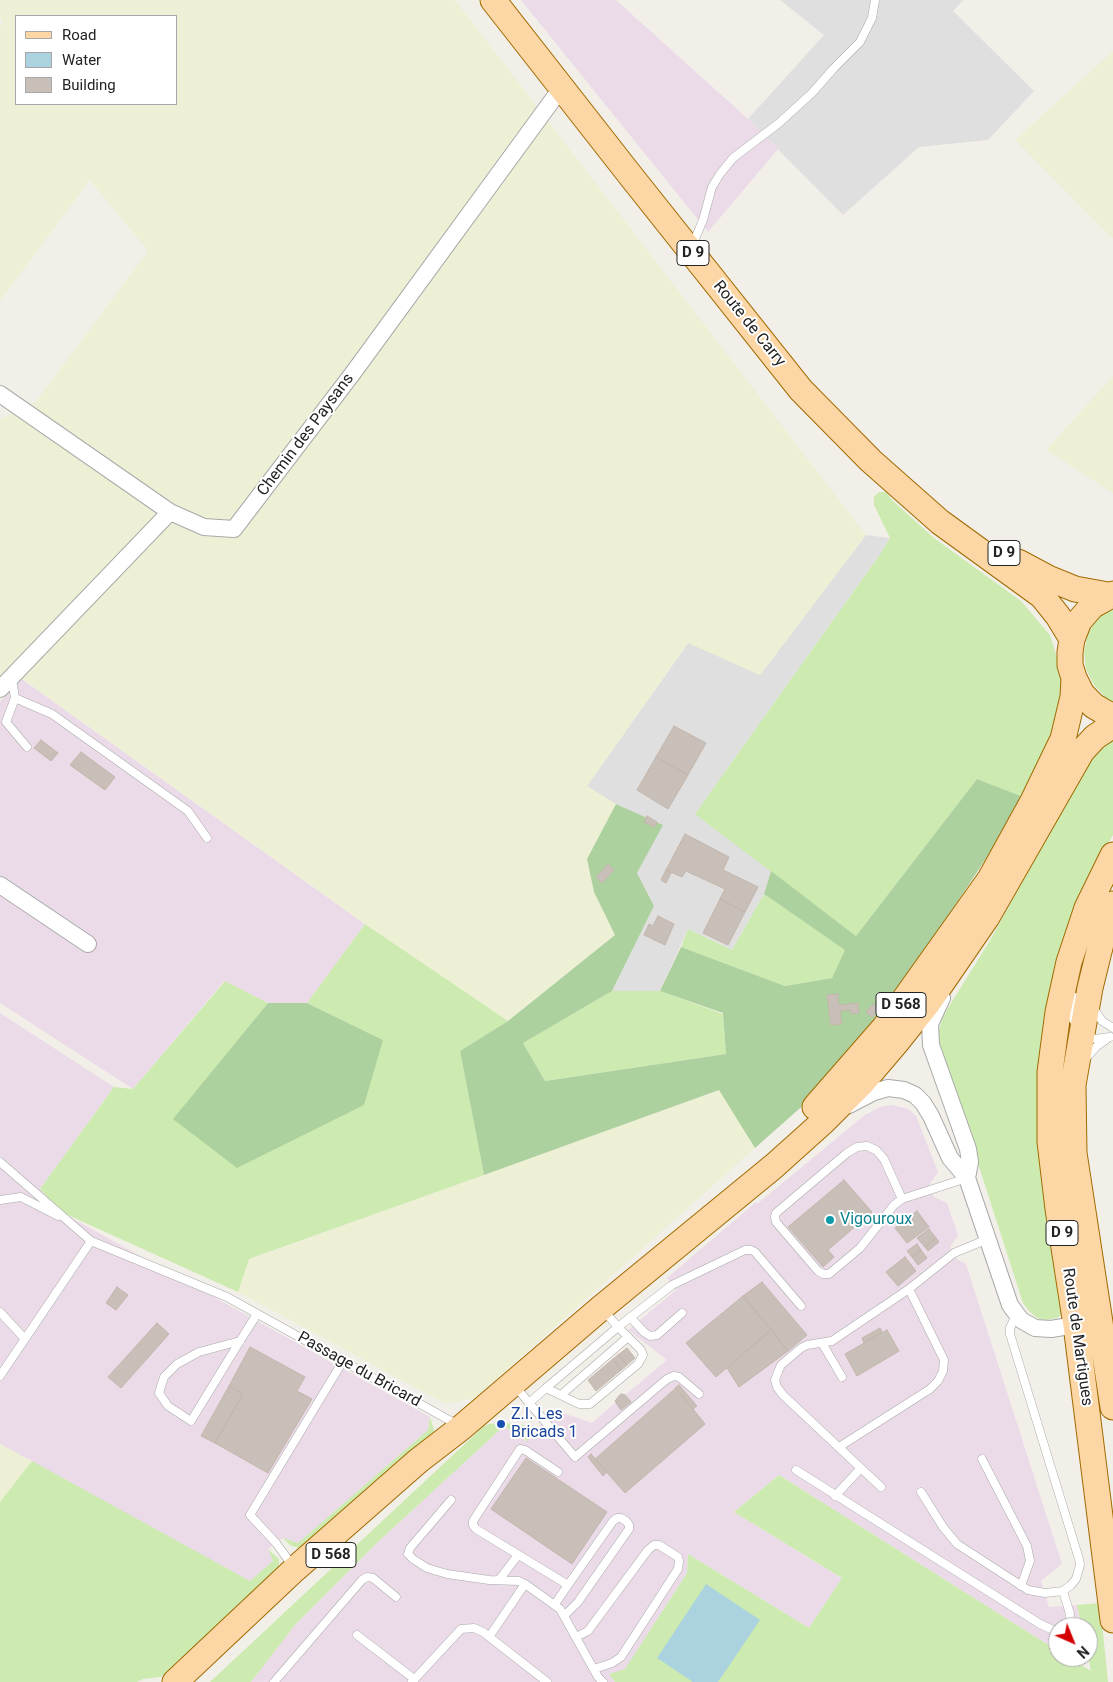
<!DOCTYPE html>
<html>
<head>
<meta charset="utf-8">
<style>
  body { margin:0 }
  #map { position:relative; width:1113px; height:1682px; overflow:hidden; background:#f2efe9; font-family:Roboto,sans-serif }
  canvas { display:block }
  .legend { position:absolute; left:15px; top:15px; width:162px; height:90px; box-sizing:border-box; background:#fff; border:1px solid #a7a7a7; margin:0; padding:6px 9px; list-style:none; font-size:15px; color:#222 }
  .legend li { display:flex; align-items:center; gap:10px; height:25px }
  .legend b { width:25px; border:1px solid #a7a7a7 }
  .north { position:absolute; left:1048px; top:1617px; width:50px; height:50px; box-sizing:border-box; background:#fff; border:1px solid #a7a7a7; border-radius:50%; rotate:136deg; font-size:14px; font-weight:700; line-height:20px; text-align:center; color:#222 }
  .north::after { content:''; display:block; margin:auto; width:18px; height:22px; background:#d40000; clip-path:polygon(50% 0,100% 100%,50% 72%,0 100%) }
</style>
</head>
<body>
<div id="map">
<canvas width="1113" height="1682"></canvas>
<ul class="legend">
<li><b style="height:6px;background:#fcd6a4"></b>Road</li>
<li><b style="height:14px;background:#aad3df"></b>Water</li>
<li><b style="height:14px;background:#c7bfb8"></b>Building</li>
</ul>
<div class="north">N</div>
</div>
<script>
const ctx = document.querySelector('canvas').getContext('2d');
ctx.lineJoin = 'round';
function paint(path, color) { ctx.fillStyle = color; ctx.fill(path, 'evenodd'); }
const toPath = rows => new Path2D(rows.map(r => 'M' + r).join(''));
function trace(path, color, width, dash) { ctx.strokeStyle = color; ctx.lineWidth = width; ctx.lineCap = dash ? 'butt' : 'round'; ctx.setLineDash(dash || []); ctx.stroke(path); }
function label(font, color, halo, rows, align = 'center') {
  ctx.font = font + ' Roboto,sans-serif'; ctx.lineWidth = 4; ctx.setLineDash([]); ctx.textBaseline = 'middle'; ctx.strokeStyle = halo; ctx.fillStyle = color; for (const [text, x, y, turn = 0] of rows) {
    ctx.save(); ctx.translate(x, y); ctx.rotate((+turn || 0) * Math.PI / 180); ctx.textAlign = isNaN(turn) ? turn : align; if (halo) ctx.strokeText(text, 0, 0); ctx.fillText(text, 0, 0); ctx.restore();
  }
}
const residential = toPath([
  [780,0,963,0,953,11,1034,91,988,140,919,147,843,215,748,119,824,35],
  [866,535,890,538,881,553,696,813,771,871,764,894,732,950,688,929,660,991,612,991,654,906,637,873,662,825,616,804,586,787,689,642,760,675]
]);
const industrial = toPath([
  [521,0,616,0,748,119,778,149,708,232],
  [22,679,365,924,307,1003,268,1003,224,981,133,1089,0,1003,0,701],
  [0,1013,114,1087,40,1189,61,1212,430,1417,428,1430,298,1543,283,1538,268,1549,273,1561,250,1582,0,1444],
  [892,1105,908,1109,916,1116,938,1172,930,1184,934,1197,947,1203,958,1235,950,1247,957,1259,966,1264,1062,1564,1041,1581,1049,1607,1077,1605,1082,1627,1058,1627,1058,1651,779,1475,734,1512,843,1579,809,1628,688,1554,687,1573,625,1670,609,1674,615,1682,251,1682,295,1625,379,1541,504,1426,526,1441,554,1410,592,1423,615,1403,617,1396,621,1394,625,1395,667,1360,628,1330,676,1290,667,1278,756,1202,757,1204,865,1115,880,1107]
]);
const farmland = toPath([
  [0,0,455,0,866,535,760,675,688,643,587,786,616,804,587,859,594,892,615,935,508,1021,365,924,22,679,0,701,0,420,2,418,35,403,148,251,90,180,0,301,0,26,3,22,0,18],
  [16,16,176,16,176,104,16,104],
  [1113,51,1113,239,1015,140],
  [1113,376,1113,493,1046,450],
  [720,1090,755,1148,475,1398,446,1404,238,1292,248,1260],
  [0,1444,32,1461,0,1502]
]);
const grass = toPath([
  [879,492,886,492,893,501,934,538,1021,601,1050,635,1063,677,1057,731,1026,798,977,779,856,936,695,814,881,553,890,538,874,505,874,497],
  [1113,605,1113,702,1106,698,1094,685,1086,669,1084,652,1088,633,1098,617],
  [1113,736,1113,835,1105,849,1054,997,1062,1314,1057,1318,1046,1320,1037,1318,1029,1311,1023,1303,939,1043,939,1030,943,1016,989,942,1093,756],
  [764,894,846,950,832,978,785,986,681,947,688,929,732,950],
  [365,924,508,1021,460,1051,484,1175,249,1259,238,1292,61,1212,40,1189,114,1087,133,1089,225,981,268,1003,174,1119,383,1040,307,1003],
  [612,991,660,991,723,1014,726,1054,545,1081,523,1043],
  [430,1417,434,1430,432,1440,308,1546,298,1548,290,1545,283,1538,298,1543,428,1430],
  [506,1423,539,1427,527,1441,504,1426,379,1541,295,1625,251,1682,210,1682,484,1426,489,1424],
  [32,1461,250,1581,273,1561,268,1549,279,1559,279,1570,175,1670,160,1677,143,1679,137,1682,0,1682,0,1502],
  [779,1475,1058,1651,1058,1657,1068,1657,1091,1671,1088,1657,1088,1627,1082,1627,1077,1605,1100,1603,1108,1682,615,1682,609,1674,625,1669,687,1573,688,1554,809,1628,842,1578,734,1512]
]);
const forest = toPath([
  [977,779,1026,798,891,1002,808,1101,755,1148,719,1090,484,1175,460,1051,508,1021,615,935,594,892,587,859,616,804,663,825,637,873,654,906,612,991,523,1043,545,1081,726,1054,723,1013,660,991,681,947,785,986,832,978,845,950,764,894,771,871,856,936],
  [268,1003,307,1003,383,1040,364,1105,237,1168,173,1119]
]);
const water = toPath([
  [706,1584,760,1620,718,1682,693,1682,657,1658]
]);
const building = toPath([
  [674,726,706,743,688,775,656,757,674,726],
  [41,740,58,753,51,761,34,748,41,740],
  [81,752,115,777,105,790,70,765,81,752],
  [656,757,688,775,668,809,637,790,656,757],
  [647,816,657,822,654,827,644,822,647,816],
  [685,834,729,857,723,870,758,887,745,912,720,899,725,889,686,871,682,877,666,870,685,834],
  [608,864,614,870,602,883,596,877,608,864],
  [666,870,671,873,666,883,661,880,666,870],
  [720,899,745,912,728,945,703,933,720,899],
  [658,916,674,924,665,945,644,935,649,924,653,926,658,916],
  [838,994,839,1005,858,1003,859,1013,851,1014,850,1010,840,1011,842,1024,831,1025,827,995,838,994],
  [873,1004,879,1009,872,1017,866,1012,873,1004],
  [844,1180,872,1212,828,1250,834,1257,823,1267,788,1227,844,1180],
  [917,1211,929,1227,907,1243,895,1228,917,1211],
  [929,1229,936,1238,925,1247,917,1238,929,1229],
  [936,1238,939,1242,928,1251,925,1247,936,1238],
  [917,1244,921,1250,912,1257,907,1251,917,1244],
  [921,1250,927,1258,918,1265,912,1257,921,1250],
  [905,1257,916,1271,898,1286,886,1272,905,1257],
  [762,1282,807,1335,788,1351,743,1296,762,1282],
  [117,1287,128,1295,116,1310,106,1303,117,1287],
  [743,1296,771,1330,716,1377,686,1343,743,1296],
  [157,1323,169,1334,121,1388,108,1377,157,1323],
  [880,1328,882,1332,864,1343,862,1338,880,1328],
  [771,1330,788,1351,739,1387,727,1368,771,1330],
  [887,1330,899,1351,857,1376,845,1354,887,1330],
  [250,1347,305,1377,297,1391,312,1399,268,1473,215,1443,243,1394,229,1386,250,1347],
  [627,1348,635,1358,627,1365,618,1355,627,1348],
  [618,1355,627,1365,621,1370,613,1359,618,1355],
  [613,1359,621,1370,596,1391,588,1380,613,1359],
  [679,1385,697,1406,693,1409,675,1388,679,1385],
  [229,1386,243,1394,215,1443,201,1436,229,1386],
  [676,1388,705,1424,625,1493,595,1459,676,1388],
  [621,1394,625,1395,631,1402,621,1410,615,1401,621,1394],
  [591,1454,607,1472,603,1476,588,1457,591,1454],
  [526,1458,607,1512,572,1564,491,1509,526,1458]
]);
const lane = toPath([
  [692,246,703,220,712,187,720,174,733,158,779,123,812,93,834,68,860,42,872,18,875,0],
  [12,679,15,698,52,714,188,811,207,838],
  [15,698,6,722,27,747],
  [1074,997,1072,1018,1077,1026],
  [1094,1009,1102,1021,1113,1028],
  [1085,1034,1095,1039,1110,1037],
  [1086,1058,1097,1046,1107,1039],
  [0,1162,91,1241,227,1297,458,1425],
  [902,1199,894,1205,860,1248,829,1274,823,1274,818,1271,776,1222,775,1217,776,1213,847,1153,857,1147,867,1146,876,1150,884,1159,902,1199,967,1178],
  [0,1200,21,1197,58,1216],
  [604,1311,618,1327,672,1285,745,1250,751,1250,755,1252,801,1306],
  [0,1312,25,1339],
  [630,1317,644,1332,650,1336,657,1335,682,1313],
  [240,1341,199,1352,177,1364,164,1377,159,1393,168,1406,191,1421,240,1341,257,1314],
  [822,1343,842,1377],
  [0,1376,91,1241],
  [515,1386,575,1457,667,1379,674,1376,679,1377,699,1394],
  [561,1395,628,1337],
  [529,1403,546,1388,579,1404,590,1404,638,1364,643,1355,641,1350,618,1327,546,1388],
  [839,1447,930,1389,938,1381,943,1371,944,1360,909,1289],
  [982,1459,1027,1546,1030,1561,1021,1586],
  [796,1470,1040,1624,1053,1630,1058,1630],
  [558,1472,525,1450,520,1449,473,1521,473,1525,476,1529,568,1585,613,1521,617,1518,621,1518,626,1521,629,1525,629,1529,578,1602,564,1616],
  [881,1487,783,1395,777,1387,775,1380,778,1372,781,1365,801,1348,807,1345,832,1341,909,1289,954,1253,988,1239],
  [921,1492,943,1527,957,1544,1028,1590,1045,1593,1063,1591,1071,1585,1076,1579,1080,1565,1079,1559,1010,1334,1010,1328,1016,1315],
  [835,1496,861,1468],
  [451,1500,410,1548,408,1554,413,1559,427,1568,447,1574,489,1580,519,1581,525,1584],
  [292,1565,276,1543,250,1515,343,1361],
  [499,1580,518,1555],
  [1063,1591,1070,1614,1069,1622,1065,1627],
  [555,1604,568,1585],
  [357,1635,414,1679],
  [489,1637,525,1584,560,1609,598,1677,603,1682],
  [576,1637,588,1631,648,1550,654,1545,659,1545,678,1557,679,1561,678,1569,621,1657,612,1663,594,1669],
  [274,1682,362,1580,367,1577,373,1578,396,1597],
  [412,1682,461,1629,474,1628,483,1632,547,1682]
]);
const street = toPath([
  [0,394,170,512],
  [0,689,170,512,204,527,234,529,353,373,562,87],
  [0,885,88,944],
  [942,998,930,1024,931,1045,968,1149,970,1162,967,1178,1010,1305,1021,1320,1035,1328,1051,1329,1076,1325,1084,1327],
  [849,1105,874,1092,888,1088,904,1090,915,1095,923,1103,931,1116,950,1158,967,1178]
]);
const primary = toPath([
  [493,0,630,175,801,390,871,461,940,522,1042,596,1058,616,1072,639],
  [1018,562,1048,578,1075,589,1108,595],
  [1113,594,1092,606,1079,621,1072,639,1070,652,1070,665,1074,678,1082,694,1094,706,1113,717],
  [1113,855,1087,908,1069,962,1058,1012,1050,1072,1050,1142,1058,1209,1076,1325,1113,1620],
  [1113,904,1107,919,1090,988,1073,1085,1074,1153,1113,1407],
  [815,1107,884,1028,990,879,1033,801,1063,739,1073,697,1074,678],
  [175,1682,295,1569,418,1461,462,1427,601,1308,774,1166,823,1122,862,1083,896,1043,928,1003,987,917,1082,751,1095,737,1113,725]
]);
const markers = [
  [830,1220,5,"#0f9aa8"],
  [501,1424,5,"#1a4fb4"]
];
const shields = [
  [693,253,32],
  [1004,553,32],
  [901,1005,50],
  [1062,1233,32],
  [331,1555,50]
];
const shieldNames = [
  ["D 9",693,253],
  ["D 9",1004,553],
  ["D 568",901,1005],
  ["D 9",1062,1233],
  ["D 568",331,1555]
];
const streetNames = [
  ["Route de Carry",749,324,51],
  ["Chemin des Paysans",306,435,-53],
  ["Route de Martigues",1077,1337,82],
  ["Passage du Bricard",359,1370,29]
];
const cultureNames = [
  ["Vigouroux",840,1220]
];
const transitNames = [
  ["Z.I. Les",511,1415],
  ["Bricads 1",511,1433]
];
paint(residential, '#e0dfdf');
paint(industrial, '#ebdbe8');
paint(farmland, '#eef0d5');
paint(grass, '#cdebb0');
paint(forest, '#add19e');
paint(water, '#aad3df');
paint(building, '#c7bfb8');
trace(building, '#c4b6ab', 1);
trace(lane, '#a9a9a9', 9);
trace(street, '#a9a9a9', 18);
trace(primary, '#a06b00', 27);
trace(lane, '#fff', 8);
trace(street, '#fff', 16);
trace(primary, '#fcd6a4', 25);
for (const [x, y, r, color] of markers) { const dot = new Path2D(); dot.arc(x, y, r, 0, 2 * Math.PI); ctx.fillStyle = color; ctx.fill(dot); trace(dot, '#fff', 2); }
for (const [x, y, w] of shields) { const box = new Path2D(); box.roundRect(x - w / 2, y - 12.5, w, 25, 4); ctx.fillStyle = '#fff'; ctx.fill(box); trace(box, '#222', 1); }
label('bold 15px', '#222', null, shieldNames);
label('16px', '#222', '#fff', streetNames);
label('16px', '#0d838f', '#fff', cultureNames, 'left');
label('16px', '#164399', '#fff', transitNames, 'left');
</script>
</body>
</html>
